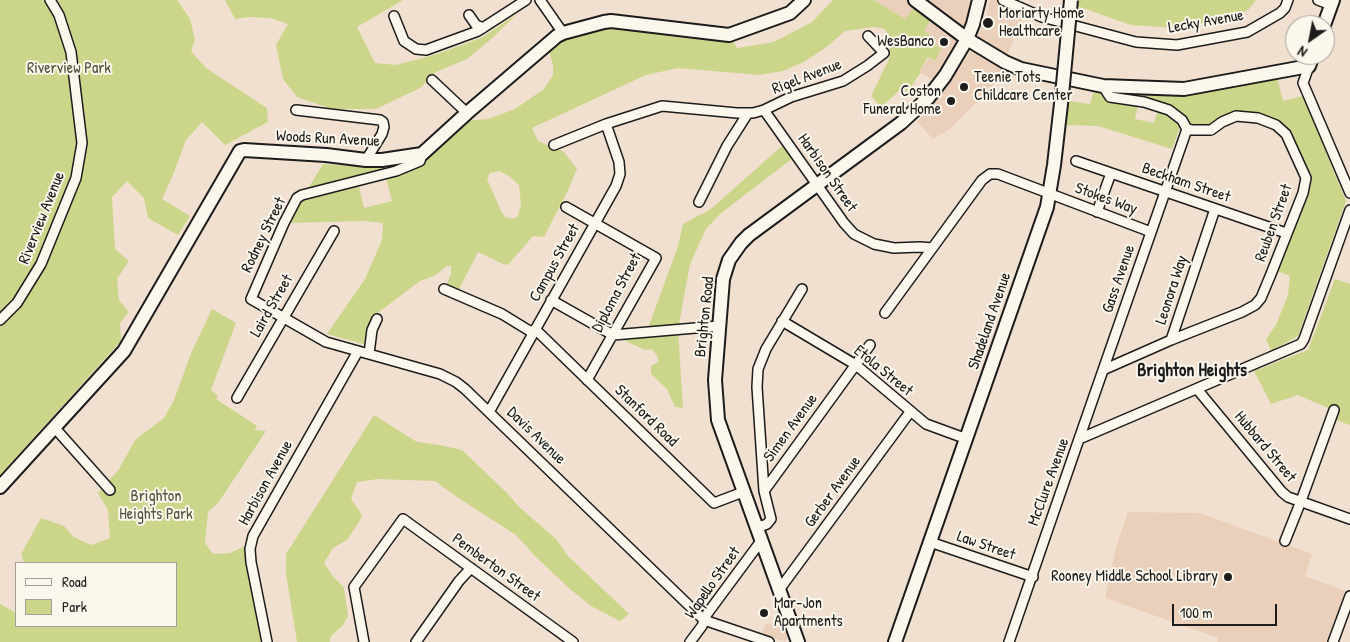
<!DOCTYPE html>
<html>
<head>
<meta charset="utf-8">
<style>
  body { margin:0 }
  #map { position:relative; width:1350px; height:642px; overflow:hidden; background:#f1e0cf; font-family:"Patrick Hand",sans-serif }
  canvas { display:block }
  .legend { position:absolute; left:15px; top:562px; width:162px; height:65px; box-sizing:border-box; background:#fbf7ec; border:1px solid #a29f99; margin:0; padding:6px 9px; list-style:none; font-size:15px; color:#1c1c1c }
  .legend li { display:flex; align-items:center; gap:10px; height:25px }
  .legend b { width:25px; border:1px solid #a29f99 }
  .north { position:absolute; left:1285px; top:15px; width:50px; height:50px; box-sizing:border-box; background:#fbf7ec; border:1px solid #a29f99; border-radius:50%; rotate:213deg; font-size:14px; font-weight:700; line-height:20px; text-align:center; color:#1c1c1c }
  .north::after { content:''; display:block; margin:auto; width:18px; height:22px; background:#1c1c1c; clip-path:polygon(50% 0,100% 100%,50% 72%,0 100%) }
  .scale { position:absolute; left:1172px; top:604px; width:105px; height:22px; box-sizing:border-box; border:2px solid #1c1c1c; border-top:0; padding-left:6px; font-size:15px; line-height:18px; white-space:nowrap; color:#1c1c1c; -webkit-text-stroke:4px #fbf7ec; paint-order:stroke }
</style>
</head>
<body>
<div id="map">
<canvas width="1350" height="642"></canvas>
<ul class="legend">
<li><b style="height:6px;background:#fbf7ec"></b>Road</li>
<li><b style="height:14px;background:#cbd68a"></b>Park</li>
</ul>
<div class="north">N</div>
<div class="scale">100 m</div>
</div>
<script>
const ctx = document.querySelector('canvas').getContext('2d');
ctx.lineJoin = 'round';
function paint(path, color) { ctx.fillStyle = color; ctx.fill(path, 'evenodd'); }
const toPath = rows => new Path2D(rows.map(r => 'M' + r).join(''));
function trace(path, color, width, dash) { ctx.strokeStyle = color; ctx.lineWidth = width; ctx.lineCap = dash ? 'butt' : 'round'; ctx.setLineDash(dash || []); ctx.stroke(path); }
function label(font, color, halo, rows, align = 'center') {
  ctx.font = font + ' "Patrick Hand",sans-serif'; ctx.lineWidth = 4; ctx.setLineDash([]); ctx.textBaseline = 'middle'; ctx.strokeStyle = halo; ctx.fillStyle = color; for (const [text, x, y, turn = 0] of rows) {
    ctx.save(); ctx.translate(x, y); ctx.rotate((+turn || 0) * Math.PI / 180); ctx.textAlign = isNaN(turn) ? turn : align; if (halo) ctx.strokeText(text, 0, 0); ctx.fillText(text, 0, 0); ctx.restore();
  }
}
const built = toPath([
  [874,0,979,0,939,84,919,71,929,57,935,61,940,49,932,43,923,30,935,14,905,19],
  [990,0,1007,0,1004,7,1023,16,1007,56,977,38,987,14],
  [971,51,1002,68,993,86,950,129,933,139,917,122,948,86],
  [1128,512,1200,513,1312,554,1305,576,1346,591,1328,642,1217,642,1218,638,1105,598,1116,547],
  [782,620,788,636,786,641,783,641,762,634,765,625]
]);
const green = toPath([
  [0,0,177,0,190,19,195,40,191,51,206,68,267,108,268,122,225,145,202,122,186,140,173,175,162,199,190,216,178,235,148,218,144,198,127,181,112,197,115,249,129,261,117,279,119,300,129,312,120,323,121,341,0,475],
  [225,0,403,0,357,27,375,63,396,65,437,54,481,38,517,14,490,40,467,59,436,72,420,88,376,109,332,109,297,97,283,79,276,45,288,24,270,18,248,17,235,19],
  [833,0,874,0,905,19,919,2,935,14,924,30,929,34,928,37,934,41,932,43,941,49,935,61,928,57,919,71,921,72,908,91,899,91,881,107,871,96,889,59,890,38,885,29,873,27,845,31,828,46,804,62,783,71,759,75,678,68,646,75,532,128,538,141,564,152,577,169,568,190,544,237,533,236,508,265,503,264,478,252,458,291,446,286,451,274,451,266,447,266,434,276,420,281,375,315,369,332,367,345,327,334,365,279,382,240,383,223,364,221,287,223,323,164,363,167,408,161,465,121,488,119,515,109,544,89,553,75,553,65,547,44,604,22,729,35,737,48,774,42,812,22],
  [499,171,509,176,519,185,521,204,518,216,513,219,505,217,501,211,487,179,490,173],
  [385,174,392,201,364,208,358,182],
  [1078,0,1256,0,1249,9,1235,18,1178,28,1131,25,1077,6],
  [1277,77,1283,101,1303,96,1346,201,1298,336,1271,351,1266,339,1276,325,1288,295,1290,276,1275,270,1307,188,1299,157,1287,129,1282,124,1260,114,1226,116,1209,125,1191,127,1187,121,1113,94,1112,90,1183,94,1212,91],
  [1094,90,1103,91,1138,105,1135,119,1154,123,1158,109,1179,122,1180,127,1172,149,1098,126,1066,125,1069,101,1090,104],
  [784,144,793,158,720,214,706,229,690,264,678,330,683,408,675,407,667,389,651,374,651,366,658,362,657,355,651,349,645,350,613,335,647,331,678,246,683,224,711,209],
  [1335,279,1350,284,1350,425,1331,418,1333,410,1298,395,1271,404,1254,371,1308,350],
  [212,309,236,323,211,390,218,396,216,399,257,426,255,430,266,431,218,503,208,512,205,543,213,554,230,553,245,546,261,642,0,642,0,604,16,613,16,626,176,626,176,563,24,563,21,554,41,518,64,526,74,537,91,545,110,538,108,510,98,493,119,469,135,440,164,418,174,400,192,351],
  [374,415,417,442,439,445,462,450,508,494,518,506,556,539,568,556,629,614,620,621,591,606,570,589,536,557,516,535,457,497,435,481,378,479,357,482,351,499,362,515,359,522,347,540,333,548,324,563,332,575,344,588,348,616,343,625,330,637,330,642,297,642,286,574,286,554]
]);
const street = toPath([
  [540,0,563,33],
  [1003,0,1042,17,1136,42,1177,45,1247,32,1280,13,1285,8,1288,0],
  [1318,0,1331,5],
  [469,15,476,25,483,28],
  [394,16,404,41,416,49,426,50,478,31,526,0],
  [1309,66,1303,83,1350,193],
  [432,80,467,113],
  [1103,86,1110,97,1144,102,1169,110,1182,120,1187,129,1192,130,1211,130,1222,122,1236,116,1258,118,1276,125,1286,134,1306,178,1303,193,1271,274,1261,298,1255,305,1242,312,1171,340,1103,370],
  [296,110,380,120,383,122,384,127,382,134,366,160],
  [764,110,791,97,843,81,867,66,884,53,868,36],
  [554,145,606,124,662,106,737,113,753,113,764,110,844,223,854,234,874,244,894,248,920,247,932,248],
  [422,154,420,161,396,171,302,195,297,198,284,223,251,299,326,342,440,374,456,382,465,389,704,620,769,642],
  [1076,161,1286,233],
  [699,202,727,146,748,113],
  [566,207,656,258,587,380],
  [1097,212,1111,173],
  [444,289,502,314,533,333],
  [551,300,613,335,719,326],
  [885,313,982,180,990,174,998,174,1151,232],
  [0,320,17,303,41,264,76,178,82,143,71,52,59,15,50,0],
  [782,321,856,365,926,424,967,439],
  [535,329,714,503,743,492],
  [1171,340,1215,209],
  [369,354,372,330,377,319],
  [1197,389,1282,492,1288,497,1350,519],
  [237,398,334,231],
  [489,412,616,186,620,174,619,162,606,124],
  [54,427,110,490],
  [1079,439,1187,129],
  [764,491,757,387,758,369,766,349,802,289],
  [756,528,767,524,771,519,764,491,870,345],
  [1285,541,1301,501,1334,410],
  [930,542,1033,577],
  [779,590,910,412],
  [267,642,251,562,250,549,253,536,358,351],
  [364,642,354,587,403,519,573,642],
  [416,642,459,581,471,568],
  [690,642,702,626,707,614,761,541],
  [1009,642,1079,439,1301,344,1304,339,1350,210],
  [1333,642,1350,596]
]);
const secondary = toPath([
  [915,0,967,39,1005,62,1021,69,1103,86,1184,89,1309,66,1313,55],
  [1324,25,1333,0],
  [0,487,124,351,240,151,244,150,326,155,366,160,382,160,422,154,467,113,557,36,563,33,604,22,611,21,729,35,790,13,804,0],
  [798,642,718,420,715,380,723,279,729,260,741,243,749,235,901,123,928,98,945,76,967,39,973,24,979,0],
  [895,642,1047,207,1054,165,1062,95]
]);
const secondaryBridge = toPath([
  [1062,95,1071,0]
]);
const markers = [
  [988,23,6,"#1c1c1c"],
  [944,42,5,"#1c1c1c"],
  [964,87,5,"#1c1c1c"],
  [951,101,5,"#1c1c1c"],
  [1228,577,5,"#1c1c1c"],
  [764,613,5,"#1c1c1c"]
];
const poiNames = [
  ["Moriarty Home",999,14],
  ["Healthcare",999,32],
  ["WesBanco",934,42,"right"],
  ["Teenie Tots",974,78],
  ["Childcare Center",974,96],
  ["Coston",941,92,"right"],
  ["Funeral Home",941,110,"right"],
  ["Rooney Middle School Library",1218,577,"right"],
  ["Mar-Jon",774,604],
  ["Apartments",774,622]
];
const streetNames = [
  ["Lecky Avenue",1206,22,-10],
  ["Rigel Avenue",807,77,-21],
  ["Woods Run Avenue",328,139,3],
  ["Harbison Street",827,173,55],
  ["Beckham Street",1186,183,19],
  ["Stokes Way",1106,199,20],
  ["Riverview Avenue",42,218,-68],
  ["Reuben Street",1274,223,-70],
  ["Rodney Street",264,235,-64],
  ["Campus Street",555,263,-61],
  ["Gass Avenue",1119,279,-71],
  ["Leonora Way",1172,290,-72],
  ["Diploma Street",617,293,-62],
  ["Laird Street",272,306,-60],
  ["Brighton Road",705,317,-84],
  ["Shadeland Avenue",990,321,-71],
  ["Etola Street",883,371,39],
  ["Stanford Road",646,416,44],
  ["Simen Avenue",791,428,-54],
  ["Davis Avenue",536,436,44],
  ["Hubbard Street",1265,447,50],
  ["McClure Avenue",1049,482,-70],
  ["Harbison Avenue",266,483,-61],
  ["Gerber Avenue",833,492,-54],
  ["Law Street",986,546,19],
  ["Pemberton Street",496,568,36],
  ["Wapello Street",713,583,-55]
];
const parkNames = [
  ["Riverview Park",69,69],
  ["Brighton",156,497],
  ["Heights Park",156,515]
];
const neighbourhoodNames = [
  ["Brighton Heights",1192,371]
];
paint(built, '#ead0bb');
paint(green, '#cbd68a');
trace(street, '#1c1c1c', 12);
trace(secondary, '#1c1c1c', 16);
trace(street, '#fbf7ec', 9);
trace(secondary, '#fbf7ec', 12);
trace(secondaryBridge, '#1c1c1c', 16, []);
trace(secondaryBridge, '#fbf7ec', 12);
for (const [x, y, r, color] of markers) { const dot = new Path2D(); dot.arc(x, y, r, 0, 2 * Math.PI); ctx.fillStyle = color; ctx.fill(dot); trace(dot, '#fbf7ec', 2); }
label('16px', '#1c1c1c', '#fbf7ec', poiNames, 'left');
label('16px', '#1c1c1c', '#fbf7ec', streetNames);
label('16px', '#51543d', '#fbf7ec', parkNames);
label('bold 18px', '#1c1c1c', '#fbf7ec', neighbourhoodNames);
</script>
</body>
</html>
